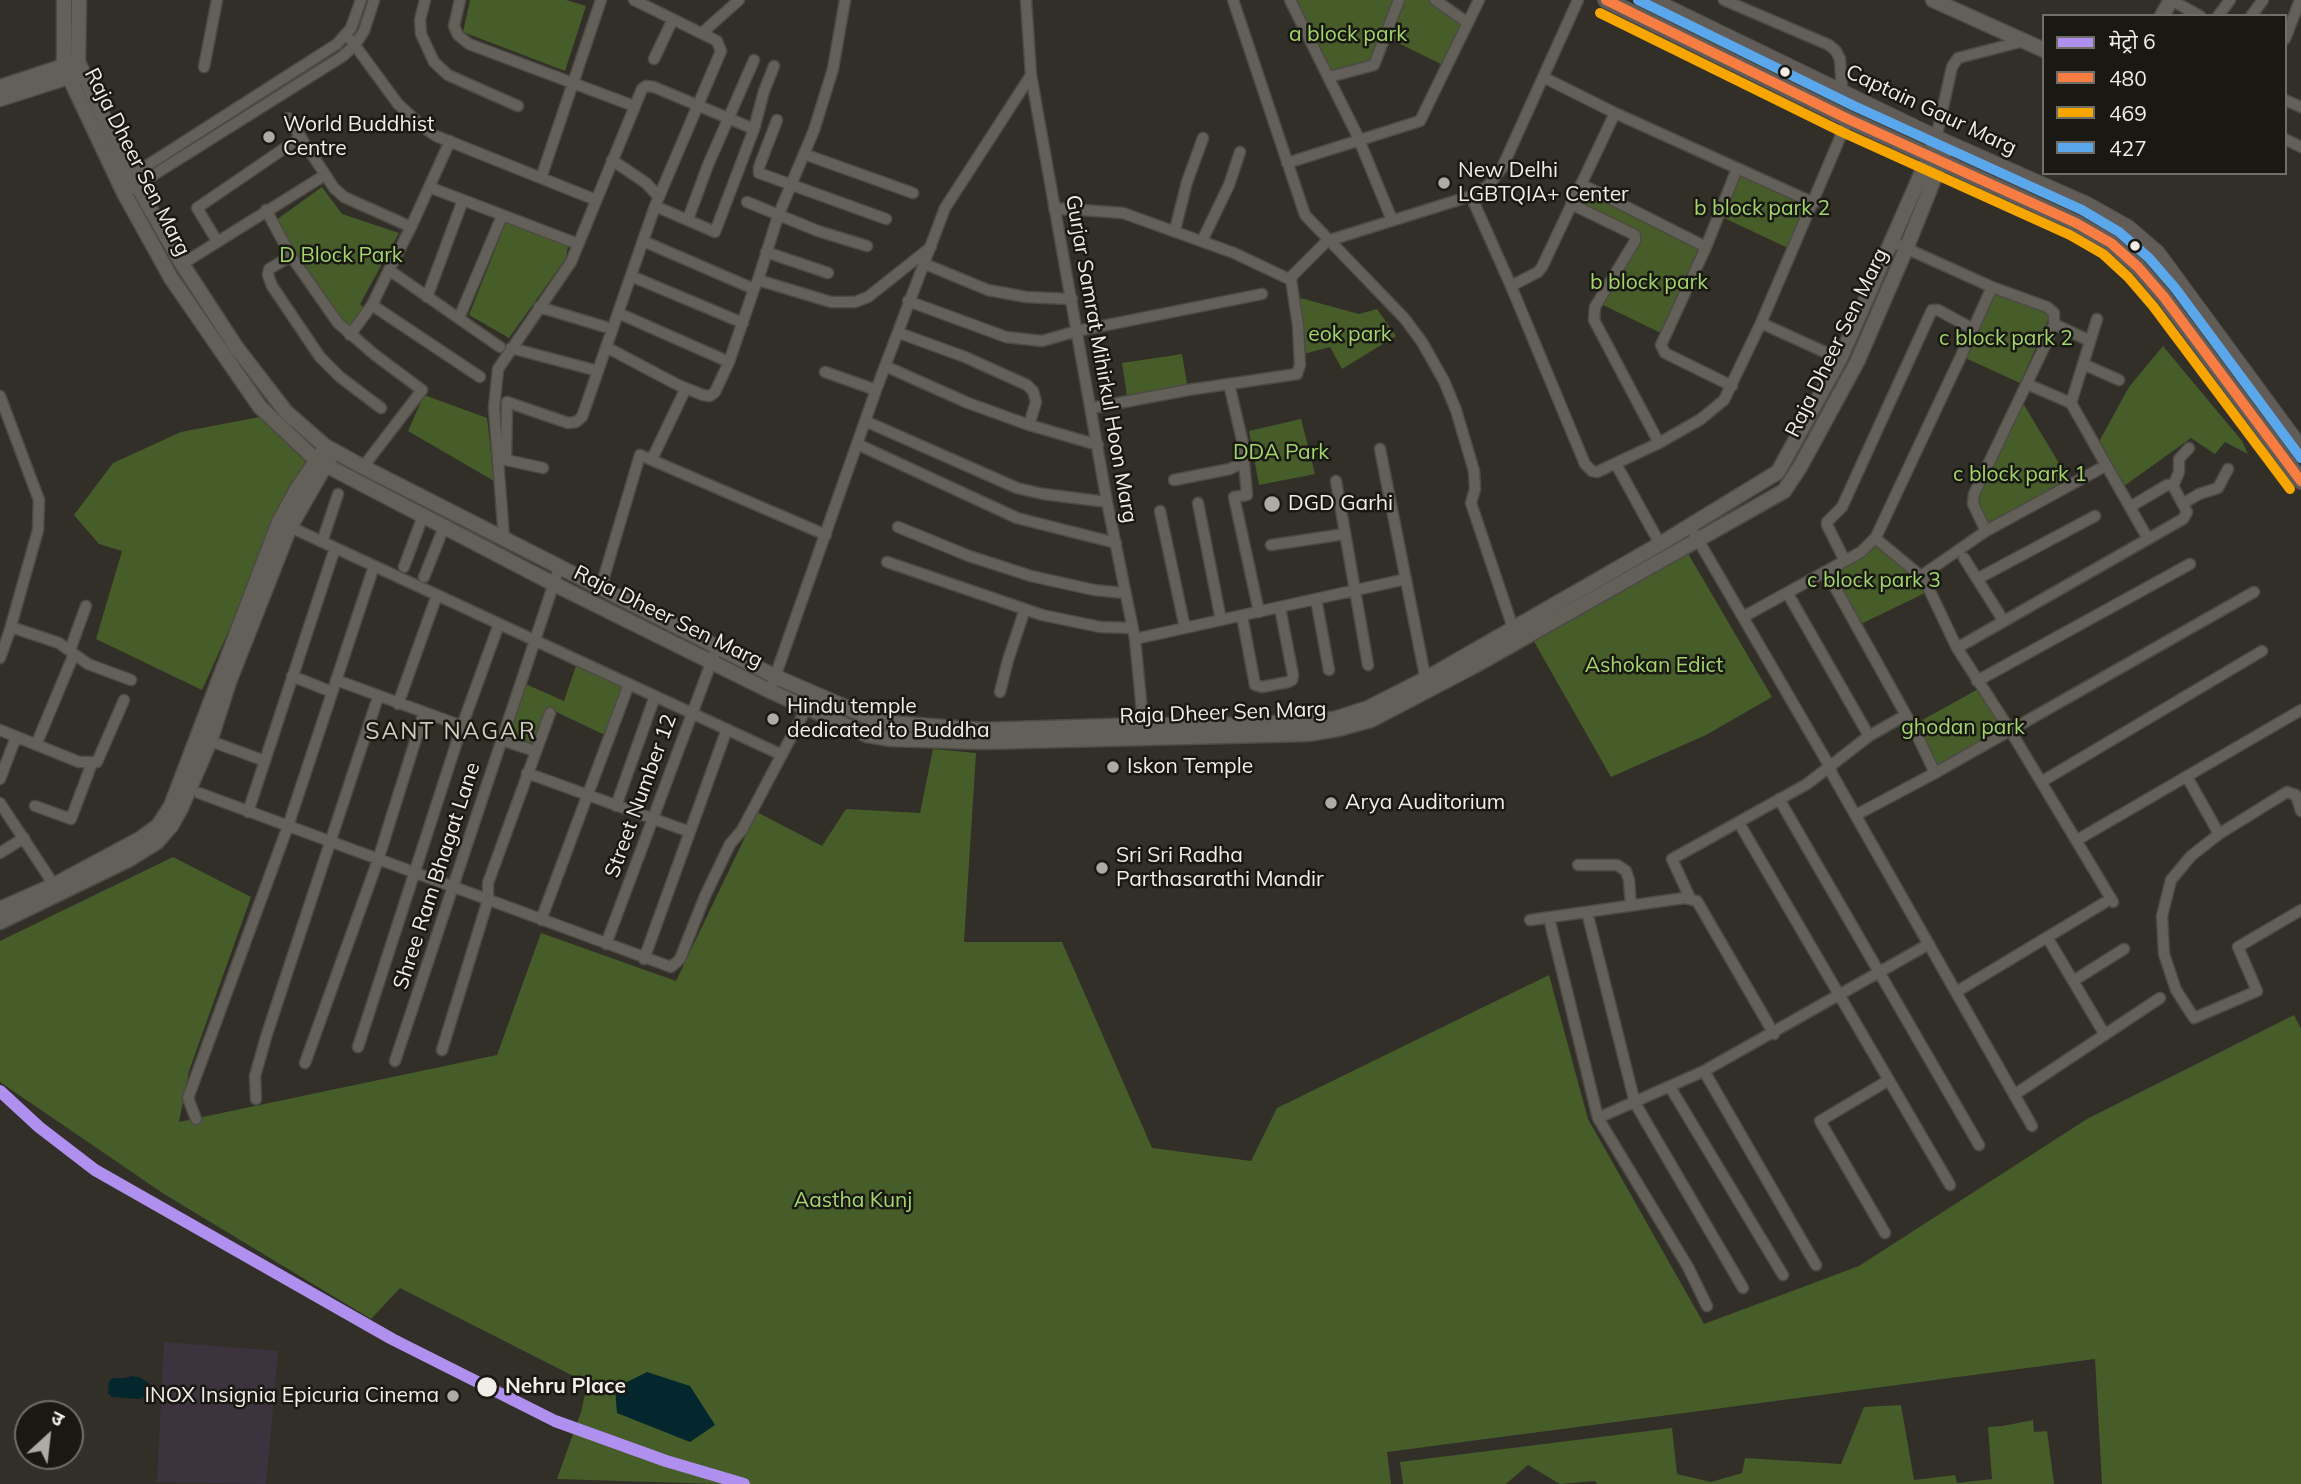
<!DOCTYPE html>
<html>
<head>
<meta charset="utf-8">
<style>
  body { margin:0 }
  #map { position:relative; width:2301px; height:1484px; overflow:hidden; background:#312f28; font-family:Mulish,"Noto Sans Devanagari",sans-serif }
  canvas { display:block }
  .legend { position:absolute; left:2042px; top:14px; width:245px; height:161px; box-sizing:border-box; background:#1a1813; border:2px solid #706e67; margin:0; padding:9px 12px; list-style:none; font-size:21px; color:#f0eee6 }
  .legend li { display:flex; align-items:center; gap:14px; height:35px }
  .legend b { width:35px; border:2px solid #706e67 }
  .north { position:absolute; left:14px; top:1400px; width:70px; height:70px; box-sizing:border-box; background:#1a1813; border:2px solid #706e67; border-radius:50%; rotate:27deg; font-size:19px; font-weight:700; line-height:28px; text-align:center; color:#f0eee6 }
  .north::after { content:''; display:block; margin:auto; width:24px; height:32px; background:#adaba4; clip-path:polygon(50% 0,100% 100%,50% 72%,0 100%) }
</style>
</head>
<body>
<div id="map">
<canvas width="2301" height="1484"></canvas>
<ul class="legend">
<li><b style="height:9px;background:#b090ef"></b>मेट्रो 6</li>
<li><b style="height:9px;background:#f77d43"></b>480</li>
<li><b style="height:9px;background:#f7a600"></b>469</li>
<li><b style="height:9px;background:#5aa8eb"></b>427</li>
</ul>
<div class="north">उ</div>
</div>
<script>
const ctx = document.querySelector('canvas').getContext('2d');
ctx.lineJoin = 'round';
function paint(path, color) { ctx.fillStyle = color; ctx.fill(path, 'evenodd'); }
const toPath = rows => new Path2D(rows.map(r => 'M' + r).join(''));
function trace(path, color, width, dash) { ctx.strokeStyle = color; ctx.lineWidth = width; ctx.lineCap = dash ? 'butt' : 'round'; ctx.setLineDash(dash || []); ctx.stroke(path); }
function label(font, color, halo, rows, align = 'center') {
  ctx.font = font + ' Mulish,sans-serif'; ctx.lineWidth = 5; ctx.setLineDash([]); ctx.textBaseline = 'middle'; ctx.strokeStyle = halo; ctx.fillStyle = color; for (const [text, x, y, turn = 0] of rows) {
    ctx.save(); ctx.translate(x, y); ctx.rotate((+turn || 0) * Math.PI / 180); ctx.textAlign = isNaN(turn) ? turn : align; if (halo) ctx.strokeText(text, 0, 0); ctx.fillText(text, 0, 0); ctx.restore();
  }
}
const commercial = toPath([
  [164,1342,278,1351,266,1484,157,1482]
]);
const green = toPath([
  [470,0,566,0,586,6,565,71,463,32],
  [1290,0,1435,0,1468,23,1447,67,1384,36,1374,65,1329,77],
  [1741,173,1809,204,1788,248,1724,218],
  [322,187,342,214,399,233,360,304,368,313,359,333,343,322,272,223],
  [1594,187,1705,242,1665,335,1599,303,1634,236,1582,210],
  [506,222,568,246,566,258,509,338,469,315],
  [1995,293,2051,314,2020,383,1961,356],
  [1293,296,1359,314,1377,309,1396,336,1342,369,1330,347,1300,355],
  [2163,346,2242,441,2248,454,2225,442,2215,454,2191,438,2120,489,2095,449,2129,387],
  [1182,354,1188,390,1128,402,1122,363],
  [424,395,487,418,494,481,408,431],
  [2024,405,2074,488,1983,538,1973,491,2013,407],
  [275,414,314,442,202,690,96,639,122,551,99,544,74,515,113,463,181,432],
  [1301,419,1315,474,1259,485,1249,431],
  [1873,541,1921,576,1929,591,1861,624,1826,571],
  [1686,550,1772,697,1706,735,1611,777,1532,638],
  [578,660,629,684,609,737,550,709,532,750,502,740,521,682,564,701],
  [1982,687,2009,733,1937,772,1917,723],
  [933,749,976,753,964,942,1062,942,1152,1148,1251,1161,1277,1108,1549,975,1588,1119,1704,1324,1859,1266,2087,1119,2294,1015,2301,1029,2301,1484,2102,1484,2095,1359,1387,1452,1391,1484,720,1484,557,1479,582,1409,587,1383,400,1288,371,1319,164,1194,0,1082,0,941,173,857,251,897,189,1071,179,1122,497,1055,541,933,676,981,757,812,822,846,846,809,920,813],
  [1901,1405,1914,1480,1955,1475,1957,1483,1992,1479,1988,1427,2003,1426,2033,1420,2034,1432,2047,1431,2054,1484,1597,1484,1595,1481,1560,1484,1528,1465,1506,1484,1403,1484,1400,1462,1672,1428,1677,1474,1711,1482,1742,1473,1745,1458,1841,1464,1864,1407]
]);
const water = toPath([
  [647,1372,690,1386,715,1425,690,1442,617,1413,615,1388],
  [132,1376,139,1377,149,1383,149,1395,139,1399,112,1397,108,1393,109,1381,113,1378,125,1378]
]);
const minor = toPath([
  [425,0,420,20,421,34,434,62,448,75,518,106],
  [460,0,454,26,458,35,469,44,634,106],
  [1026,0,1031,75,1107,502,1135,639,1144,732],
  [1233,0,1305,215,1405,319,1422,342,1444,381,1456,410,1474,471,1475,489,1471,503,1513,628],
  [1290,0,1357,135,1392,220],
  [1435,0,1468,23],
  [1724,0,1829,45,1836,51,1840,59,1842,91],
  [2171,0,2200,16],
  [2218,16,2230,0],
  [2251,16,2263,0],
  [702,33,739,0],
  [2285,39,2300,0],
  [351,40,398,104,423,127,436,136,596,200],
  [654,59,673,19],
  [204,67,217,0],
  [1329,77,1374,65,1399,0],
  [1543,77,1615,113,1814,203],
  [2285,100,2301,107],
  [288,118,334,188,344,197,411,227],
  [777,120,759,167,759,173,886,219],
  [1936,138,1952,67,1958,58,2024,41],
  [2285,139,2301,147],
  [450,141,411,227,389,270,500,347],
  [804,154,913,193],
  [612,160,646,183,659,197],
  [1287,163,1420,121,1479,0],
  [541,178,601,0],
  [126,179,337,44,351,28,361,0],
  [1581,184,1706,247],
  [429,187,578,244],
  [131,189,343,56,355,45,364,31,374,0],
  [1471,196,1511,286,1585,464,1592,471,1597,472,1659,443,1701,419,1724,400,1761,323,1848,119],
  [747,202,818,231,867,246],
  [1571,204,1635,235,1635,241,1595,307,1594,320,1659,443],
  [655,206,715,232,754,129,764,91,774,66],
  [1054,208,1123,213,1234,253,1291,280],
  [266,210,291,256,338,323,375,355,422,390,363,467],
  [688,219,708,165,754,60],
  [1175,230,1187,182,1203,138],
  [217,241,197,208,301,137],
  [643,241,754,289,758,280,831,302,855,302,868,297,931,247],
  [1202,241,1229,185,1240,152],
  [1892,242,1992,287,2047,307,2054,313,2054,324,2048,339,1974,494,1973,504,1986,531],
  [766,252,828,273],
  [291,256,269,269,268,275,272,286,320,357,340,377,381,408],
  [182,264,325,175],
  [925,264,988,290,1026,297,1072,299],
  [389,270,372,305,480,377],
  [631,276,743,323],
  [758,280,778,216,814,130,833,69,845,0],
  [1511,286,1538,272,1542,267,1615,113],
  [427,297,463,200],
  [908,301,1006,337,1042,341,1077,331,1262,294],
  [539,307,612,329],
  [618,313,729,362],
  [459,318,502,216],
  [1761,323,1840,359],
  [2054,324,2090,341],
  [899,333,965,357,1027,385,1033,391,1036,402,1029,425],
  [350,335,372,305],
  [606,347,678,385,703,395,710,396,715,392,729,362,754,289],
  [511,348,598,371],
  [2083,364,2119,380],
  [885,366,968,403,1029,425,1098,445],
  [825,372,876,390],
  [2027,384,2071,403,2148,539],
  [1732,386,1665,353,1661,345,1706,247,1737,169],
  [0,396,39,500,38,530,9,633,0,658],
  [2071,403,2097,319],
  [1092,408,1188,390,1297,374,1300,365,1298,325,1291,280,1293,275,1327,241,1471,196,1488,186,1502,168,1578,0],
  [865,421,1017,488,1043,494,1107,502],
  [857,444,1017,518,1116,543],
  [1380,449,1427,686],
  [652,459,686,388],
  [1244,462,1247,495,1234,497,1259,612],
  [1616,464,1660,544],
  [543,468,506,460,507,402,568,423,576,422,582,417,655,206,721,51,717,41,634,0],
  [1174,480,1230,469,1244,462,1244,448,1229,384],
  [1336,481,1368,665],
  [2173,486,2179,472,2179,459,2189,448],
  [1198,503,1221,620],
  [2184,503,2199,494,2218,488,2228,469],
  [1160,511,1185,628],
  [286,525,782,755],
  [898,527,969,556,1031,576,1094,590,1124,593],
  [1694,533,1830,767,1832,774,2032,1126],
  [504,538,494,408,498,369,571,262,642,89,646,86,654,87,754,129],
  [1875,538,1921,576,1928,587,1957,648,2010,730,2113,902],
  [322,542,338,494],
  [1271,545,1345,534],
  [1964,558,2003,620],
  [1845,561,1827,525,1827,522,1842,507,1932,310,1938,310,1973,329],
  [887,562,1042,615,1100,627,1132,628],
  [404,567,423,516],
  [1826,571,1917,735,1935,773],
  [1921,576,1986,531,2105,466],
  [424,577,444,527],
  [1977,579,2095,516],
  [601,587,640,455,826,535],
  [1788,594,1869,736],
  [1316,599,1329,670],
  [1242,616,1255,685,1262,687,1288,682,1292,680,1293,675,1280,608],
  [1743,617,1861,552,1876,537,1961,356,1992,287],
  [11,627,59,643,88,664,131,680],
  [1135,639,1406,579],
  [1957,648,2183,519,2187,512,2173,486,2170,485,2167,485,2130,507],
  [70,650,86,606],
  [292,676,332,692],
  [336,680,462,726],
  [1977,681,2190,564],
  [770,691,876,390,945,208,1031,75],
  [1000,692,1008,660,1025,609],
  [398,704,437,595],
  [0,730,79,762,97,762,124,700],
  [205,739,265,761],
  [502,740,535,751],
  [36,745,74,654],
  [527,773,690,832],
  [2187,777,2219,834],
  [0,779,16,737],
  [2041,782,2262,651],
  [199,793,671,967,680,959,705,896,730,844,742,830,807,707],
  [1779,799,1979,1145],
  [0,803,58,891],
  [35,806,71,819,92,763],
  [616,806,655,696],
  [2301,811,2296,795,2287,792,2219,834,2191,856,2171,880,2162,916,2164,954,2176,990,2194,1018,2257,991,2238,947,2301,910],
  [248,812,335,548],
  [1856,815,1935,773,2254,592],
  [1739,823,1950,1185],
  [2077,840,2301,710],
  [0,853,24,838],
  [1578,865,1617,865,1626,871,1629,880,1631,906],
  [1690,898,1672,859,1807,784,1869,736,1906,715],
  [1587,912,1635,1103,1743,1288],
  [1549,918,1598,1118,1688,1267,1707,1306],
  [541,920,629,684],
  [1530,920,1684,898,1697,901,1774,1034],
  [2047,937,2105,1035],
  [606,944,714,655],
  [644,959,727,729],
  [2073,981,2124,949],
  [1956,992,2104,903],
  [358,1047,462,726,499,624],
  [442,1050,488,900,488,883,550,713],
  [395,1061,559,568],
  [305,1063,378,860,424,713],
  [1704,1071,1816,1265],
  [1670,1087,1783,1275],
  [2014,1095,2160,998],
  [256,1099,255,1076,266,1037,378,697],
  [1598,1118,1704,1071,1929,944],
  [196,1119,188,1098,288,826,374,566],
  [1885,1233,1820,1121,1889,1080]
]);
const tertiary = toPath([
  [64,0,64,66,124,193,171,278,260,407,316,460,554,584,770,691,867,735,891,739,982,742,1307,734,1338,729,1371,720,1476,665,1784,491,1800,467,1857,362,1906,249,1948,144],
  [79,0,78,62,131,175,182,264,236,347,286,412,325,446,363,467,776,677,873,719,892,723,982,730,1142,725,1243,725,1334,719,1368,708,1425,679,1660,544,1778,472,1840,359,1933,147],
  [1933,0,2044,50],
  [2162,16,2171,0],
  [0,87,73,63],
  [0,99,78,74],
  [0,909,54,885,140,839,158,826,171,806,279,522,297,489,321,454],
  [0,922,128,860,157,842,171,826,181,808,210,741,229,682,290,527,329,459]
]);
const secondary = toPath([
  [1606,0,1848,119,2076,223,2111,243,2138,267,2164,297,2301,481],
  [1651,0,1940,140,2087,205,2128,228,2157,253,2301,449]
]);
const bus1 = toPath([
  [1606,0,1848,119,2076,223,2111,243,2138,267,2164,297,2301,481]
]);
const bus2 = toPath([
  [1600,13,1842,132,2070,235,2103,254,2128,277,2153,306,2290,489]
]);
const bus3 = toPath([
  [1638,0,1854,106,2082,210,2119,232,2149,258,2175,288,2301,458]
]);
const metro1 = toPath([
  [0,1091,39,1127,95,1170,392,1339,555,1421,666,1461,744,1484]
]);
const markers = [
  [1785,72,6,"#f0eee6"],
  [269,137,7,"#adaba4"],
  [1444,183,7,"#adaba4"],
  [2135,246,6,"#f0eee6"],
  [1272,504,9,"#adaba4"],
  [773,719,7,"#adaba4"],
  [1113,767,7,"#adaba4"],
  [1331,803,7,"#adaba4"],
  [1102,868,7,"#adaba4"],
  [487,1387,11,"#f0eee6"],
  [453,1396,7,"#adaba4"]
];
const parkNames = [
  ["a block park",1348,35],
  ["b block park 2",1762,209],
  ["D Block Park",341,256],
  ["b block park",1649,283],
  ["eok park",1350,335],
  ["c block park 2",2006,339],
  ["DDA Park",1281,453],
  ["c block park 1",2020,475],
  ["c block park 3",1874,581],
  ["Ashokan Edict",1654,666],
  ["ghodan park",1963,728],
  ["Aastha Kunj",853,1201]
];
const streetNames = [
  ["Captain Gaur Marg",1931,110,25],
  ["Raja Dheer Sen Marg",137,162,63],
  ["Raja Dheer Sen Marg",1837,343,-64],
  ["Gurjar Samrat Mihirkul Hoon Marg",1101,359,80],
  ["Raja Dheer Sen Marg",668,617,26],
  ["Raja Dheer Sen Marg",1223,713,-2],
  ["Street Number 12",641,796,-70],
  ["Shree Ram Bhagat Lane",437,876,-72]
];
const poiNames = [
  ["World Buddhist",283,125],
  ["Centre",283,149],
  ["New Delhi",1458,171],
  ["LGBTQIA+ Center",1458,195],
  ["DGD Garhi",1288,504],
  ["Hindu temple",787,707],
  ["dedicated to Buddha",787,731],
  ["Iskon Temple",1127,767],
  ["Arya Auditorium",1345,803],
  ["Sri Sri Radha",1116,856],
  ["Parthasarathi Mandir",1116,880],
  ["INOX Insignia Epicuria Cinema",439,1396,"right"]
];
const stopNames = [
  ["Nehru Place",505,1387]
];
const neighbourhoodNames = [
  ["SANT NAGAR",451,732]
];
paint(commercial, '#3d333f');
paint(green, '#465d2a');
paint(water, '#04272e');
trace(minor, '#4c4a44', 13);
trace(tertiary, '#4c4a44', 17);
trace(secondary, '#4c4a44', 18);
trace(minor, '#626059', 10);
trace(tertiary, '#626059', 14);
trace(secondary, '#615c58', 16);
trace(bus1, '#f77d43', 10);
trace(bus2, '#f7a600', 10);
trace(bus3, '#5aa8eb', 10);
trace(metro1, '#b090ef', 12);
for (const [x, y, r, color] of markers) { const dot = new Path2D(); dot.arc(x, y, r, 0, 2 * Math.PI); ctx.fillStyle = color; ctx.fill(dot); trace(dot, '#1a1813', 2.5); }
label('21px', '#a2d56c', '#1a1813', parkNames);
label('21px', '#f0eee6', '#1a1813', streetNames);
label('21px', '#f0eee6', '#1a1813', poiNames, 'left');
label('bold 21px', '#f0eee6', '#1a1813', stopNames, 'left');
ctx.letterSpacing = '2px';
label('23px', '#d0cabb', '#1a1813', neighbourhoodNames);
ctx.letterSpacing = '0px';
</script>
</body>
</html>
